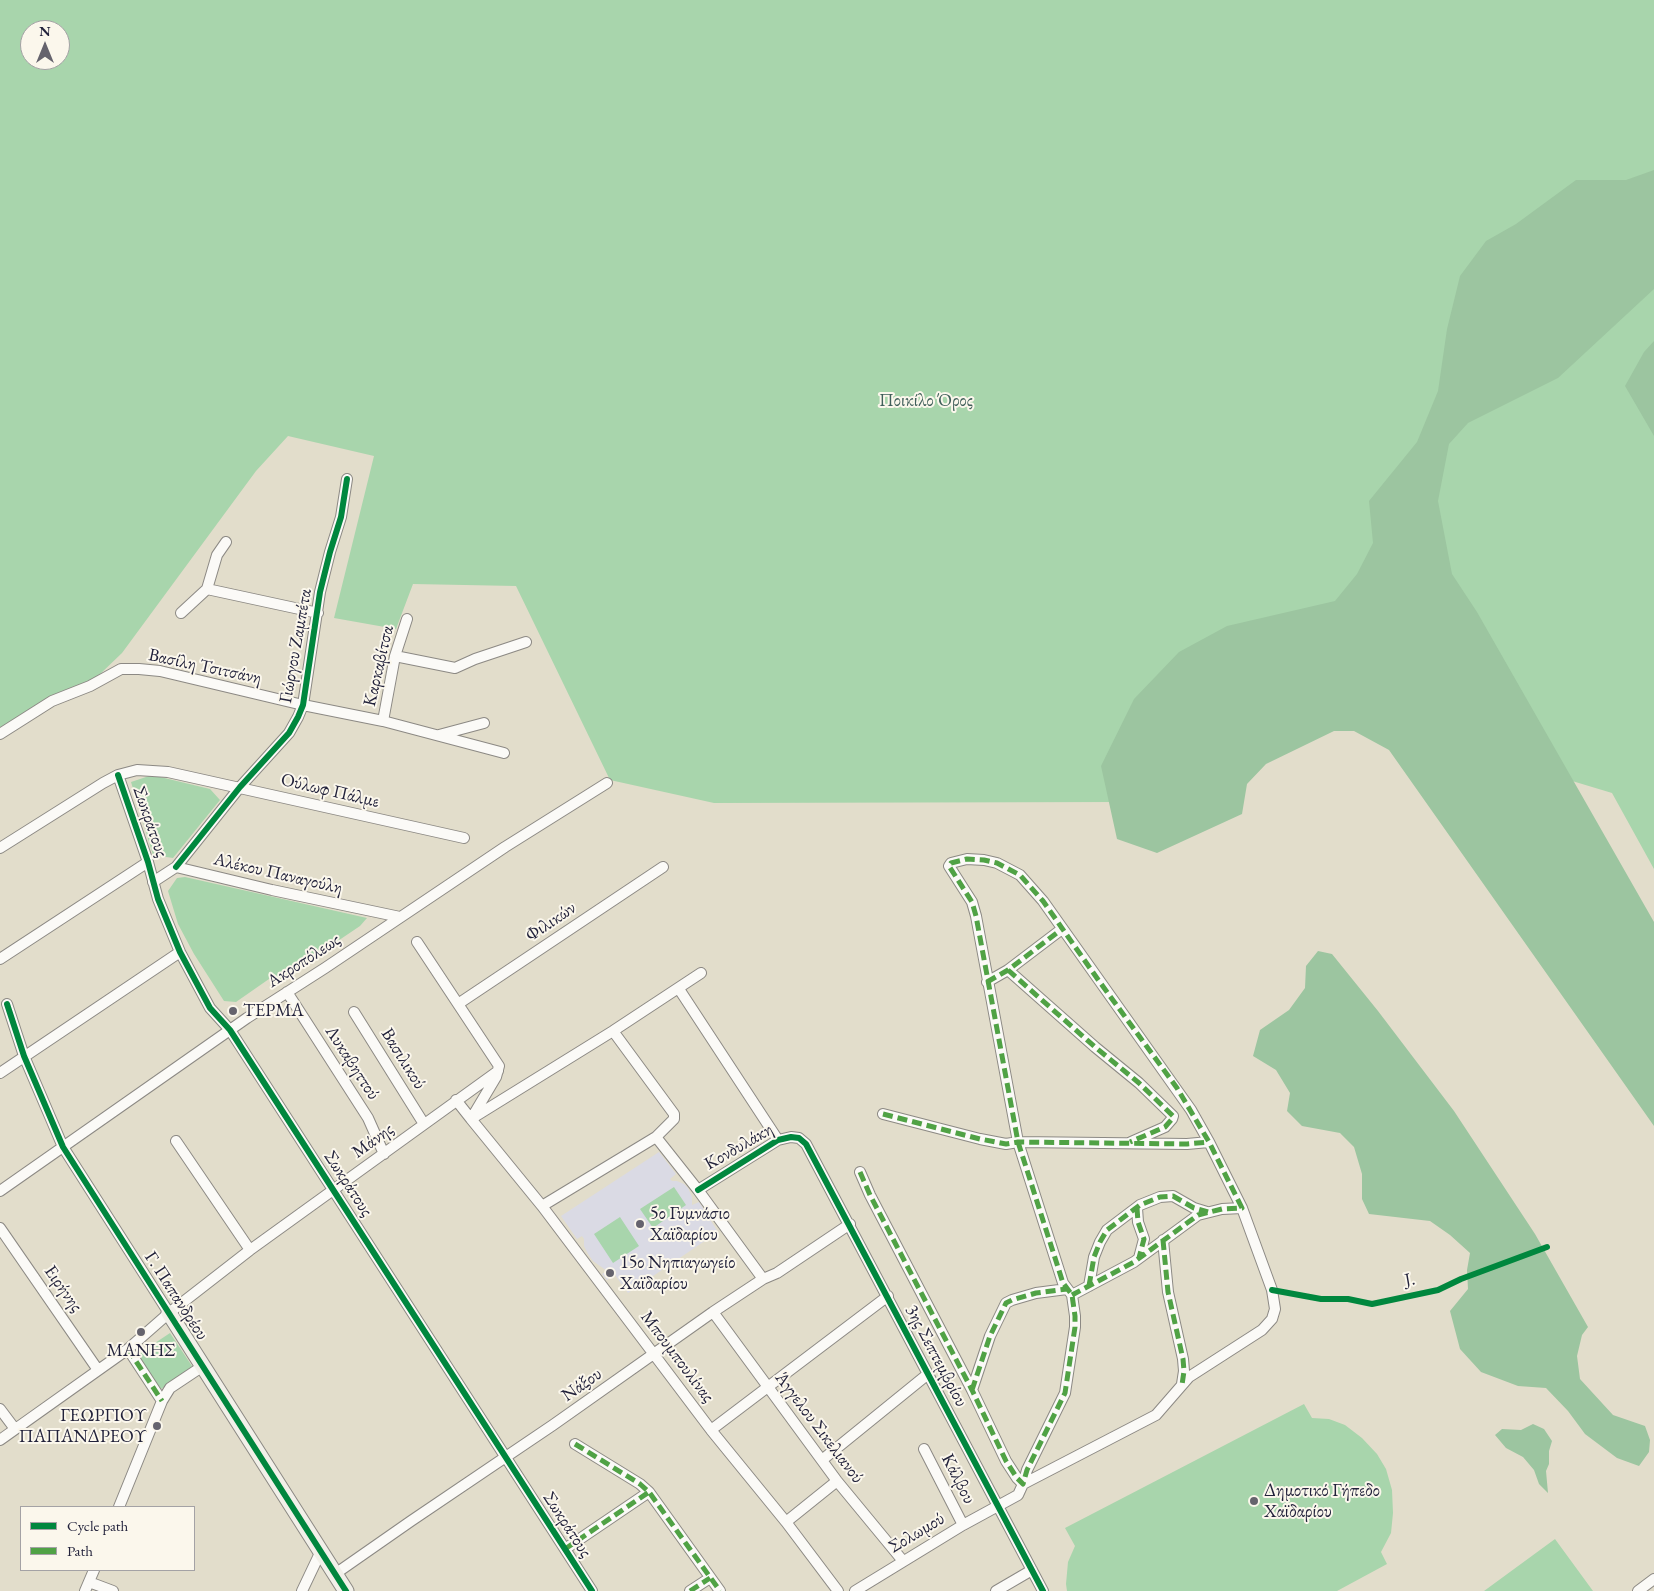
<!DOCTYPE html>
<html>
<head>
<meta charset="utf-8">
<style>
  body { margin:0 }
  #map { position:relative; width:1654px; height:1591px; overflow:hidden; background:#e2ddcb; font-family:"EB Garamond",serif }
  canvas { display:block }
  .legend { position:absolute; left:20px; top:1506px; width:175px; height:65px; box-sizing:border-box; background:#fbf7ec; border:1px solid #a4a2a5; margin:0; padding:6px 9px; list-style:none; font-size:15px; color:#22223b }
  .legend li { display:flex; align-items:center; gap:10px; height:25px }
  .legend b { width:25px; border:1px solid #a4a2a5 }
  .north { position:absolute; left:20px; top:20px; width:50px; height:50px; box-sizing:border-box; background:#fbf7ec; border:1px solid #a4a2a5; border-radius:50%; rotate:0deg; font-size:14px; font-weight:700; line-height:20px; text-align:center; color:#22223b }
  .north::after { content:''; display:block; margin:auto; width:18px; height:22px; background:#65636d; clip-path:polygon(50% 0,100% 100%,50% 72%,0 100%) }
</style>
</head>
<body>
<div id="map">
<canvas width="1654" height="1591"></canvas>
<ul class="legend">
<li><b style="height:6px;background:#00873e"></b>Cycle path</li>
<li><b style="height:6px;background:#50a245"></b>Path</li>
</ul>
<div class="north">N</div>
</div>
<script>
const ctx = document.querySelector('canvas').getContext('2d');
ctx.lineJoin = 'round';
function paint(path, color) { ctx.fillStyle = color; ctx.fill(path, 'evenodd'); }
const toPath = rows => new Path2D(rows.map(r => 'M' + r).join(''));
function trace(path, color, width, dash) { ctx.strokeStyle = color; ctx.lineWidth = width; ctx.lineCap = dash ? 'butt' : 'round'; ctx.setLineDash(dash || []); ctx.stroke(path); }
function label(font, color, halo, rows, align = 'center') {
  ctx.font = font + ' "EB Garamond",serif'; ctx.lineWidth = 4; ctx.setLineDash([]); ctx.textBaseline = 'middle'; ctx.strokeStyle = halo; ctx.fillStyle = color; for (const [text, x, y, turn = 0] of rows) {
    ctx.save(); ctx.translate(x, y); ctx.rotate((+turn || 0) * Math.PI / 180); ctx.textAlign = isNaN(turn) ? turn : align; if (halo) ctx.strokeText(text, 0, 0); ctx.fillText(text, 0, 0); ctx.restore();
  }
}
const built = toPath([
  [659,1152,676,1174,670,1179,672,1181,677,1181,684,1184,688,1188,692,1197,692,1205,699,1202,718,1232,628,1293,615,1275,607,1280,602,1274,607,1271,593,1261,588,1254,584,1246,584,1239,582,1236,577,1239,561,1216]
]);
const green = toPath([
  [0,0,1654,0,1654,869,1612,793,1330,708,1118,802,714,803,610,780,516,586,413,584,396,629,334,618,374,456,288,436,256,471,122,653,97,677,0,732],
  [30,30,60,30,60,60,30,60],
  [152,775,210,789,220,800,173,858,153,855,131,782],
  [185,877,367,918,360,926,280,980,269,979,236,1002,224,1001,194,954,178,924,168,891,177,878],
  [674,1187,686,1205,653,1228,640,1209],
  [620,1217,639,1246,613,1263,594,1234],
  [170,1333,192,1366,191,1369,161,1389,137,1355],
  [1304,1404,1312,1418,1329,1419,1345,1425,1362,1438,1377,1454,1386,1469,1392,1490,1393,1513,1391,1533,1381,1552,1387,1564,1337,1591,1067,1591,1066,1584,1068,1562,1075,1546,1065,1528],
  [1555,1539,1593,1591,1484,1591]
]);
const forest = toPath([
  [1654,170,1654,289,1558,378,1468,423,1449,444,1438,501,1452,574,1477,612,1654,922,1654,1126,1389,750,1354,731,1334,731,1266,764,1247,784,1242,814,1157,853,1117,839,1101,766,1134,699,1179,652,1227,626,1335,601,1357,574,1373,543,1369,501,1417,442,1438,391,1447,329,1460,276,1486,241,1516,224,1576,180,1626,180],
  [1654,341,1654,436,1625,386,1644,352],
  [1318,951,1332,954,1378,1011,1454,1111,1535,1234,1588,1327,1582,1335,1577,1356,1580,1379,1613,1415,1645,1426,1650,1440,1649,1452,1639,1466,1617,1458,1585,1434,1568,1411,1546,1388,1518,1386,1481,1372,1460,1349,1450,1311,1468,1289,1467,1270,1470,1253,1450,1235,1430,1221,1369,1214,1362,1199,1362,1174,1354,1147,1340,1133,1302,1126,1287,1111,1290,1093,1276,1070,1253,1056,1260,1030,1289,1010,1305,988,1306,966],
  [1533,1424,1544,1429,1552,1441,1549,1451,1549,1464,1546,1471,1548,1493,1539,1484,1534,1470,1523,1457,1506,1448,1495,1435,1502,1429,1521,1430]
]);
const street = toPath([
  [207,589,318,613],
  [181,613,207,589,217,555,226,542],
  [395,656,455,668,475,659,526,642],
  [383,721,395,656,407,619],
  [0,734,52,701,90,686,121,669,139,669,160,671,303,705,383,721,504,753],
  [439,735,484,723],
  [118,775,148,862,158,899,180,952,210,1008,230,1030,592,1591],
  [0,848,103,783,118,775,137,770,168,772,464,838],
  [176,867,240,787,289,733,298,717,303,705,320,592,330,552,341,517,347,479],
  [153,882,176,867,272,890,400,917],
  [417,942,499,1066,496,1077,471,1119,542,1206,711,1430,786,1522,838,1591],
  [0,959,148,862],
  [1008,970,1095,1047,1139,1083,1173,1116,1172,1119,1165,1127,1131,1142],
  [987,982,1008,970,1062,929],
  [679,989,778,1140],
  [287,992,368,1118,384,1154],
  [7,1004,24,1056,63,1147,169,1313],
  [458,1004,663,867],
  [354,1012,424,1124],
  [0,1073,180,952],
  [456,1100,471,1119,613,1031,701,973],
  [883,1114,980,1139,1006,1144,1018,1142,1187,1144,1209,1142],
  [656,1137,698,1190,763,1279],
  [176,1141,250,1250],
  [698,1190,778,1140,791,1137,799,1138,806,1144,1043,1591],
  [0,1191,247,1018,325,968,505,847,607,783],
  [542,1206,656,1137,674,1119,674,1114,613,1031],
  [1137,1208,1138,1222,1144,1239,1139,1258],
  [0,1228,98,1370],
  [1163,1240,1168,1292,1183,1359,1184,1371,1182,1384],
  [1089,1286,1094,1257,1100,1242,1107,1230,1140,1205,1160,1197,1173,1196,1194,1208,1207,1212],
  [1072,1295,1134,1262,1198,1215,1222,1209,1242,1208],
  [713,1312,837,1481,903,1561],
  [128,1349,162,1401],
  [972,1390,990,1336,1006,1303,1012,1300,1036,1293,1067,1289],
  [0,1409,15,1429],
  [711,1430,888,1296],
  [0,1440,128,1349,169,1313,250,1250,498,1071],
  [575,1444,640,1484,649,1492,720,1591],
  [924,1449,963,1525],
  [822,1460,928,1374],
  [119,1507,162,1401,170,1388,203,1366],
  [786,1522,837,1481],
  [565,1549,649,1492],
  [335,1574,411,1521,553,1425,713,1312,763,1279,777,1273,850,1224],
  [89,1582,113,1591],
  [85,1591,94,1570],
  [302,1591,321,1551],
  [690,1591,710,1578],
  [855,1591,963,1525,1018,1495,1023,1484,1156,1415,1189,1377,1262,1330,1272,1319,1275,1309,1272,1290,1242,1208,1209,1142,1191,1110,1043,901,1020,875,997,863,984,860,967,859,951,863,949,866,972,902,976,916,1018,1142,1063,1283,1072,1295,1075,1316,1075,1327,1065,1393,1027,1470,1023,1484,1017,1478,1006,1461,972,1390,870,1195,860,1172],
  [996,1591,1032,1570],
  [1638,1591,1654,1579]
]);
const secondary = toPath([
  [169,1313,346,1591]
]);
const quiet = toPath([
  [1008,970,1095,1047,1139,1083,1173,1116,1172,1119,1165,1127,1130,1142],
  [987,982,1008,970,1062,929],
  [883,1114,980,1139,1006,1144,1018,1142,1187,1144,1209,1142],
  [860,1172,870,1195,972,1390,1006,1461,1017,1478,1023,1484,1027,1470,1065,1393,1075,1327,1075,1316,1072,1295,1063,1283,1018,1142,976,916,972,902,949,866,951,863,967,859,984,860,997,863,1020,875,1043,901,1099,981,1177,1088,1209,1142,1242,1208,1222,1209,1198,1215,1134,1262,1072,1295],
  [1137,1208,1138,1222,1144,1239,1139,1258],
  [1163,1240,1168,1292,1183,1359,1184,1371,1182,1385],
  [1089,1286,1094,1257,1100,1242,1107,1230,1140,1205,1160,1197,1173,1196,1194,1208,1208,1212],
  [128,1349,162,1401],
  [972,1390,990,1336,1006,1303,1012,1300,1036,1293,1067,1289],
  [575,1444,640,1484,649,1492,720,1591],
  [565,1549,649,1492],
  [690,1591,710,1578]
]);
const cycleway = toPath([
  [118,775,148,862,158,899,180,952,210,1008,230,1030,592,1591],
  [176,867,240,787,289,733,298,717,303,705,320,592,330,552,341,517,347,479],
  [7,1004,24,1056,63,1147,346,1591],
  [698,1190,778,1140,791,1137,799,1138,806,1144,1043,1591],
  [1272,1290,1321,1299,1348,1299,1372,1304,1438,1290,1461,1279,1547,1247]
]);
const markers = [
  [233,1011,5,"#65636d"],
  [640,1224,5,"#65636d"],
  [610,1273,5,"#65636d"],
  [141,1332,5,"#65636d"],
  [157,1426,5,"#65636d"],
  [1254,1501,5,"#65636d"]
];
const parkNames = [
  ["Ποικίλο Όρος",926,401]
];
const streetNames = [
  ["Γιώργου Ζαμπέτα",296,646,-80],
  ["Καρκαβίτσα",379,666,-77],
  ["Βασίλη Τσιτσάνη",205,667,12],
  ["Ούλωφ Πάλμε",330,791,13],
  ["Σωκράτους",150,822,71],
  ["Αλέκου Παναγούλη",278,874,13],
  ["Φιλικών",551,922,-34],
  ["Ακροπόλεως",304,961,-33],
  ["Βασιλικού",403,1059,58],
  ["Λυκαβηττού",352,1063,57],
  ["Μάνης",373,1141,-36],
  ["Κονδυλάκη",739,1147,-30],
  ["Σωκράτους",348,1184,57],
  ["J.",1410,1280,-10],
  ["Ειρήνης",63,1289,55],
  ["Γ. Παπανδρέου",176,1296,57],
  ["3ης Σεπτεμβρίου",936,1356,62],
  ["Μπουμπουλίνας",677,1357,53],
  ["Νάξου",582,1385,-35],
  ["Άγγελου Σικελιανού",819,1428,53],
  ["Κάλβου",958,1479,63],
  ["Σωκράτους",567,1525,57],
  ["Σολωμού",917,1533,-31]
];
const poiNames = [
  ["ΤΕΡΜΑ",243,1011],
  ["5ο Γυμνάσιο",650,1214],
  ["Χαϊδαρίου",650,1235],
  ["15ο Νηπιαγωγείο",620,1263],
  ["Χαϊδαρίου",620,1284],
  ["ΜΑΝΗΣ",141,1351,"center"],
  ["ΓΕΩΡΓΙΟΥ",147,1416,"right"],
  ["ΠΑΠΑΝΔΡΕΟΥ",147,1437,"right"],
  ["Δημοτικό Γήπεδο",1264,1491],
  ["Χαϊδαρίου",1264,1512]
];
paint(built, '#dadae4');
paint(green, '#a8d5ac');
paint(forest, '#9cc5a0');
trace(street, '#8c8984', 12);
trace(secondary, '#8c8984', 17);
trace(street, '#fbfaf7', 10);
trace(secondary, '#f2f0e9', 15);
trace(quiet, '#50a245', 5, [10, 5]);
trace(cycleway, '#00873e', 6);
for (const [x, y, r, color] of markers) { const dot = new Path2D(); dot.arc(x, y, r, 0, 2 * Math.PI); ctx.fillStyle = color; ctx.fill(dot); trace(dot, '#fbf7ec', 2); }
label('18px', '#405f5a', '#fbf7ec', parkNames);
label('18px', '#22223b', '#fbf7ec', streetNames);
label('18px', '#22223b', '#fbf7ec', poiNames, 'left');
</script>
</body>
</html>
